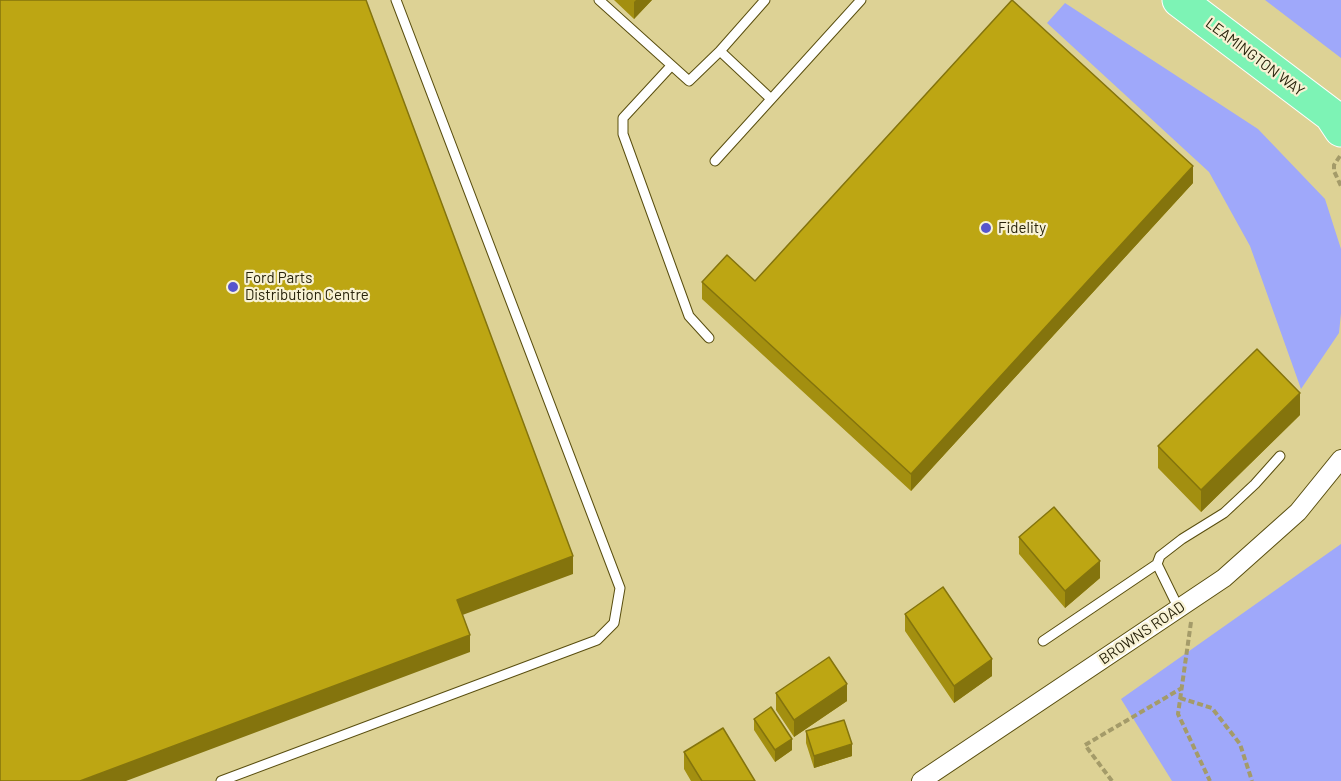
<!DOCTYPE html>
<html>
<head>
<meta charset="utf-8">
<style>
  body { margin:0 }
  canvas { display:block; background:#ddd295 }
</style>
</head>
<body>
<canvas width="1341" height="781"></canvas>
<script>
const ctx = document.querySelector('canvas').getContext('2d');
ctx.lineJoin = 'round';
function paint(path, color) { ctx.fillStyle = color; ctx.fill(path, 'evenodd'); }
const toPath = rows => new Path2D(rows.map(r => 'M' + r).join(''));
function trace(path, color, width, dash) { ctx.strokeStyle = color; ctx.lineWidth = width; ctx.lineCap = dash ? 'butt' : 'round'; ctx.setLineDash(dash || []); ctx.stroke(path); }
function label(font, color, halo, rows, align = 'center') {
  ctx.font = font + ' Barlow,sans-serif'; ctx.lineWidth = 4.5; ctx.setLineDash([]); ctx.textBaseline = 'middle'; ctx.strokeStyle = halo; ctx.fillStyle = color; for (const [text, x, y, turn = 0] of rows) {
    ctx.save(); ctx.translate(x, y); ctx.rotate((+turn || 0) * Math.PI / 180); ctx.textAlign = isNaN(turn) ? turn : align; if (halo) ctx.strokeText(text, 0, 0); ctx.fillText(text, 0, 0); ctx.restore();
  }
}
const green = toPath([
  [1265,0,1341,0,1341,58],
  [1065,3,1258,129,1325,199,1341,249,1341,313,1339,333,1301,389,1250,246,1209,172,1047,23],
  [1341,544,1341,781,1172,781,1121,699]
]);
const path = toPath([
  [1340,156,1334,165,1334,171,1341,186],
  [1191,622,1178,714,1210,781],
  [1180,698,1212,708,1240,744,1252,781],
  [1112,781,1085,745,1182,688]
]);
const lane = toPath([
  [599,0,689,81,720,51,765,0],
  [720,51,770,98],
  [671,66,623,118,623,134,689,316,709,338],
  [715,161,861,0],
  [1179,609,1157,564,1160,556,1182,539,1224,513,1255,484,1280,456],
  [1043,641,1157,564],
  [221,781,597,640,614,623,620,588,396,0]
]);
const street = toPath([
  [921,781,1224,578,1298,512,1341,459]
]);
const highway = toPath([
  [1179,0,1331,115,1341,130]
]);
const wall = toPath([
  [614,0,652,0,634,19],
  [1193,183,911,491,702,299,702,282,755,281],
  [1300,415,1201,512,1158,468,1158,446],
  [1019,537,1100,578,1065,608,1019,554],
  [905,614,992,676,954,703,905,631],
  [776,693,847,701,794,737,776,710],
  [754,719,792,750,775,762,754,730],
  [806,731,852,756,814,768,806,743],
  [684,752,755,781,691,781,684,769]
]);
const shadedWall = toPath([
  [636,0,652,0,634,19,634,2],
  [1193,166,1193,183,911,491,911,474],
  [1300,393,1300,415,1201,512,1201,490],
  [573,556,573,574,457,617,457,600],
  [1100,561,1100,578,1065,608,1065,591],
  [470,635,470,652,126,781,80,781],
  [992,659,992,676,954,703,954,686],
  [847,684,847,701,794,737,794,720],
  [792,739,792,750,775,762,775,750],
  [852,744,852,756,814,768,814,756]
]);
const building = toPath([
  [0,0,366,0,573,556,457,600,470,635,80,781,0,781,0,0],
  [1012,0,1193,166,911,474,702,282,727,255,755,281,1012,0],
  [1257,349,1300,393,1201,490,1158,446,1257,349],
  [1054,507,1100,561,1065,591,1019,537,1054,507],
  [943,587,992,659,954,686,905,614,943,587],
  [829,657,847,684,794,720,776,693,829,657],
  [771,707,792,739,775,750,754,719,771,707],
  [844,720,852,744,814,756,806,731,844,720],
  [723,728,755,781,702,781,684,752,723,728]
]);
const markers = [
  [986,228,6,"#5755cd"],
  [233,287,6,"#5755cd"]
];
const streetNames = [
  ["LEAMINGTON WAY",1255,57,37],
  ["BROWNS ROAD",1142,633,-34]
];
const poiNames = [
  ["Fidelity",998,228],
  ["Ford Parts",245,278],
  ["Distribution Centre",245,295]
];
paint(green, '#9fa8fa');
trace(lane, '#594e0f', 11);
trace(street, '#594e0f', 20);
trace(highway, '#fff', 35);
trace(path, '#a49b69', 4, [6, 3]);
trace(lane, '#fff', 9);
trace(street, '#fff', 18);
trace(highway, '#7df3b5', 33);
paint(wall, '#a38f10');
paint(shadedWall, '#84740d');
paint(building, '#bda613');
trace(building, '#84740d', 1.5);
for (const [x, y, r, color] of markers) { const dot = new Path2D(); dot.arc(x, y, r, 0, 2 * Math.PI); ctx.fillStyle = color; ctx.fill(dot); trace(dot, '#f8f2d4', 2); }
label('15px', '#28230b', '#f8f2d4', streetNames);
label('15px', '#28230b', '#f8f2d4', poiNames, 'left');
</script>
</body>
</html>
